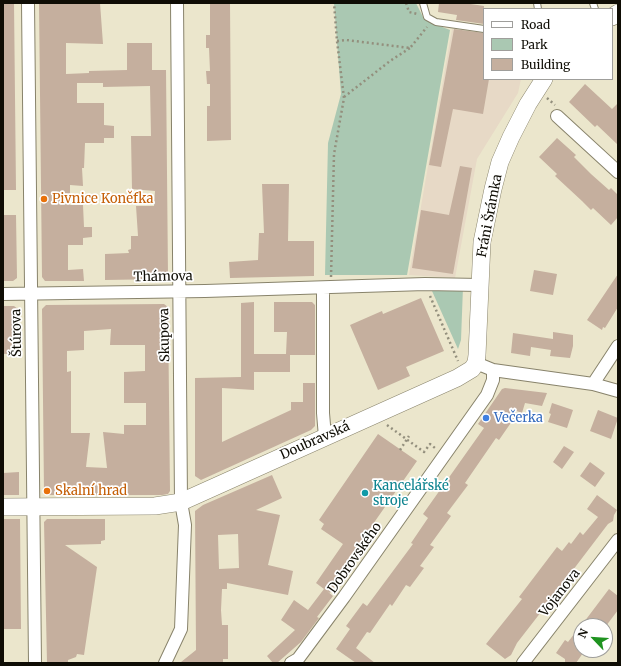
<!DOCTYPE html>
<html>
<head>
<meta charset="utf-8">
<style>
  body { margin:0 }
  #map { position:relative; width:621px; height:666px; overflow:hidden; background:#ebe6cc; font-family:Merriweather,serif }
  canvas { display:block }
  .frame { position:absolute; inset:0; border:4px solid #0f0d05; pointer-events:none }
  .legend { position:absolute; left:483px; top:8px; width:130px; height:72px; box-sizing:border-box; background:#fff; border:1px solid #9f9e9b; margin:0; padding:5px 7px; list-style:none; font-size:12px; color:#0f0d05 }
  .legend li { display:flex; align-items:center; gap:8px; height:20px }
  .legend b { width:20px; border:1px solid #9f9e9b }
  .north { position:absolute; left:573px; top:618px; width:40px; height:40px; box-sizing:border-box; background:#fff; border:1px solid #9f9e9b; border-radius:50%; rotate:295deg; font-size:11px; font-weight:700; line-height:16px; text-align:center; color:#0f0d05 }
  .north::after { content:''; display:block; margin:auto; width:14px; height:18px; background:#1f9320; clip-path:polygon(50% 0,100% 100%,50% 72%,0 100%) }
</style>
</head>
<body>
<div id="map">
<canvas width="621" height="666"></canvas>
<div class="frame"></div>
<ul class="legend">
<li><b style="height:5px;background:#fff"></b>Road</li>
<li><b style="height:11px;background:#aac8b2"></b>Park</li>
<li><b style="height:11px;background:#c5af9e"></b>Building</li>
</ul>
<div class="north">N</div>
</div>
<script>
const ctx = document.querySelector('canvas').getContext('2d');
ctx.lineJoin = 'round';
function paint(path, color) { ctx.fillStyle = color; ctx.fill(path, 'evenodd'); }
const toPath = rows => new Path2D(rows.map(r => 'M' + r).join(''));
function trace(path, color, width, dash) { ctx.strokeStyle = color; ctx.lineWidth = width; ctx.lineCap = dash ? 'butt' : 'round'; ctx.setLineDash(dash || []); ctx.stroke(path); }
function label(font, color, halo, rows, align = 'center') {
  ctx.font = font + ' Merriweather,serif'; ctx.lineWidth = 3.5; ctx.setLineDash([]); ctx.textBaseline = 'middle'; ctx.strokeStyle = halo; ctx.fillStyle = color; for (const [text, x, y, turn = 0] of rows) {
    ctx.save(); ctx.translate(x, y); ctx.rotate((+turn || 0) * Math.PI / 180); ctx.textAlign = isNaN(turn) ? turn : align; if (halo) ctx.strokeText(text, 0, 0); ctx.fillText(text, 0, 0); ctx.restore();
  }
}
const industrial = toPath([
  [452,29,484,35,484,79,521,79,518,93,477,159,455,278,409,275]
]);
const green = toPath([
  [334,3,416,3,423,17,429,22,450,30,407,275,325,275,328,143,341,94],
  [433,287,463,287,461,340,458,349,432,291]
]);
const building = toPath([
  [3,3,14,3,16,190,3,190],
  [39,3,100,3,103,44,66,43,66,74,89,73,89,71,127,70,127,43,152,43,152,70,166,70,168,276,165,279,105,280,105,254,129,253,128,250,131,249,131,236,138,236,136,206,154,206,155,191,132,189,131,136,151,136,150,86,103,87,103,83,77,83,77,103,104,103,104,125,114,126,114,138,104,138,104,143,85,143,84,168,82,168,83,186,70,185,70,205,83,205,84,227,92,227,92,237,83,238,83,245,68,245,68,270,83,269,84,281,45,281,42,277],
  [210,3,230,3,231,140,207,141,207,106,210,106,210,84,207,84,206,71,210,71,209,48,206,48,206,35,210,35],
  [439,3,464,3,484,6,484,24,456,20,457,15,438,12],
  [454,29,484,33,484,79,489,79,483,114,453,109,441,167,429,165],
  [585,84,612,109,618,103,618,145,597,125,595,127,569,102],
  [557,138,576,155,574,157,591,174,609,190,611,188,618,195,618,217,611,225,593,208,591,210,582,201,555,176,557,174,539,157],
  [460,166,472,168,453,274,412,268,421,210,449,215],
  [262,184,289,184,288,241,314,241,314,276,230,278,229,262,258,260,259,233,264,233],
  [3,215,16,215,17,278,13,281,3,281],
  [534,270,557,274,553,295,530,291],
  [618,274,618,307,605,328,603,327,602,330,587,320],
  [421,298,444,351,406,367,410,376,378,390,350,325,382,311,383,314],
  [254,302,254,354,286,354,287,332,274,332,274,302,312,302,315,305,315,355,290,355,290,372,254,372,254,390,222,388,222,442,291,410,291,402,303,402,303,383,315,383,315,426,311,430,201,480,195,476,195,378,241,377,241,303],
  [164,304,168,307,170,491,168,494,162,495,47,495,44,492,42,309,46,305],
  [111,329,110,345,145,345,145,371,124,372,124,403,146,403,146,425,124,425,124,434,103,432,107,468,86,467,90,433,71,433,71,371,67,372,67,351,84,350,84,331],
  [3,306,14,306,18,309,18,353,3,354],
  [553,332,573,335,573,346,570,358,550,356,551,350,531,347,530,356,511,353,513,333,553,339],
  [505,388,547,393,542,406,525,403,522,413,514,410,517,414,499,440,496,438,465,483,468,485,447,513,451,516,430,545,434,547,420,566,424,568,410,587,406,585,392,606,390,604,370,633,367,632,356,648,375,663,356,663,336,649,350,629,346,626,363,603,367,606,413,544,411,543,428,518,423,514,484,428,478,424,502,389],
  [552,403,573,410,567,428,548,422,551,414,549,413],
  [598,410,618,418,611,439,590,431],
  [378,434,417,461,357,547,344,566,347,568,330,593,327,591,333,596,317,617,319,618,301,642,277,663,273,663,267,656,295,630,281,620,294,600,308,610,324,589,316,583,343,544,321,529,324,524,319,520],
  [564,446,574,452,562,469,553,462],
  [590,462,605,473,595,487,580,476],
  [19,472,19,495,3,495,3,473],
  [272,475,282,498,256,510,280,515,268,565,293,571,288,595,227,583,227,589,222,589,221,610,222,625,228,625,228,659,223,659,223,663,181,662,196,650,195,511,203,505],
  [238,534,239,568,219,569,218,535],
  [597,495,617,510,614,515,613,521,608,524,573,570,573,573,571,577,567,577,554,596,554,600,552,603,548,603,517,643,511,655,505,659,486,644,522,599,519,597,557,547,562,551,569,542,571,544,580,532,583,535,598,517,587,509],
  [3,519,20,519,21,629,3,629],
  [47,519,105,519,105,540,101,541,101,544,65,545,97,567,84,655,77,654,76,657,68,660,68,663,47,663,44,522],
  [609,589,618,596,618,610,606,626,581,626],
  [581,625,581,652,583,653,576,663,565,663,565,659,556,653,565,640,568,642]
]);
const path = toPath([
  [406,3,409,12,417,14],
  [337,41,346,40,410,48,427,27],
  [344,97,390,61,410,48],
  [547,98,555,105],
  [331,277,334,154,344,98,337,41,334,3],
  [430,296,458,361],
  [387,425,424,452,430,444,435,448],
  [400,450,409,436]
]);
const lane = toPath([
  [423,3,427,17,436,22,484,29],
  [537,3,538,9],
  [593,3,595,9]
]);
const street = toPath([
  [28,3,35,663],
  [557,116,618,172],
  [323,288,323,413,325,437],
  [3,294,205,291,425,284,480,285],
  [476,363,493,370,593,384,618,391],
  [593,384,618,346],
  [165,663,181,629,185,525,181,502,177,3],
  [291,663,298,659,344,597,487,395,493,380,493,370],
  [523,663,618,540]
]);
const secondary = toPath([
  [612,17,618,13],
  [3,507,155,506,181,502,457,378,472,369,476,363,477,355,482,242,493,189,500,162,511,137,528,104,544,79]
]);
const markers = [
  [44,199,4,"#e8710a"],
  [486,418,4,"#3f7fe0"],
  [47,491,4,"#e8710a"],
  [365,493,4,"#0f9aa8"]
];
const foodNames = [
  ["Pivnice Koněfka",52,199],
  ["Skalní hrad",55,491]
];
const streetNames = [
  ["Fráni Šrámka",490,216,-79],
  ["Thámova",163,277,-1],
  ["Štúrova",17,333,-91],
  ["Skupova",165,335,-91],
  ["Doubravská",315,441,-24],
  ["Dobrovského",355,558,-55],
  ["Vojanova",560,593,-52]
];
const shopNames = [
  ["Večerka",494,418]
];
const cultureNames = [
  ["Kancelářské",373,486],
  ["stroje",373,501]
];
paint(industrial, '#e7d9c6');
paint(green, '#aac8b2');
paint(building, '#c5af9e');
trace(lane, '#88836b', 8);
trace(street, '#88836b', 14);
trace(secondary, '#88836b', 18);
trace(path, '#938f7d', 2.5, [2, 3]);
trace(lane, '#fff', 6);
trace(street, '#fff', 12);
trace(secondary, '#fff', 17);
for (const [x, y, r, color] of markers) { const dot = new Path2D(); dot.arc(x, y, r, 0, 2 * Math.PI); ctx.fillStyle = color; ctx.fill(dot); trace(dot, '#fff', 1.5); }
label('13px', '#c56008', '#fff', foodNames, 'left');
label('13px', '#0f0d05', '#fff', streetNames);
label('13px', '#366cbe', '#fff', shopNames, 'left');
label('13px', '#0d838f', '#fff', cultureNames, 'left');
</script>
</body>
</html>
